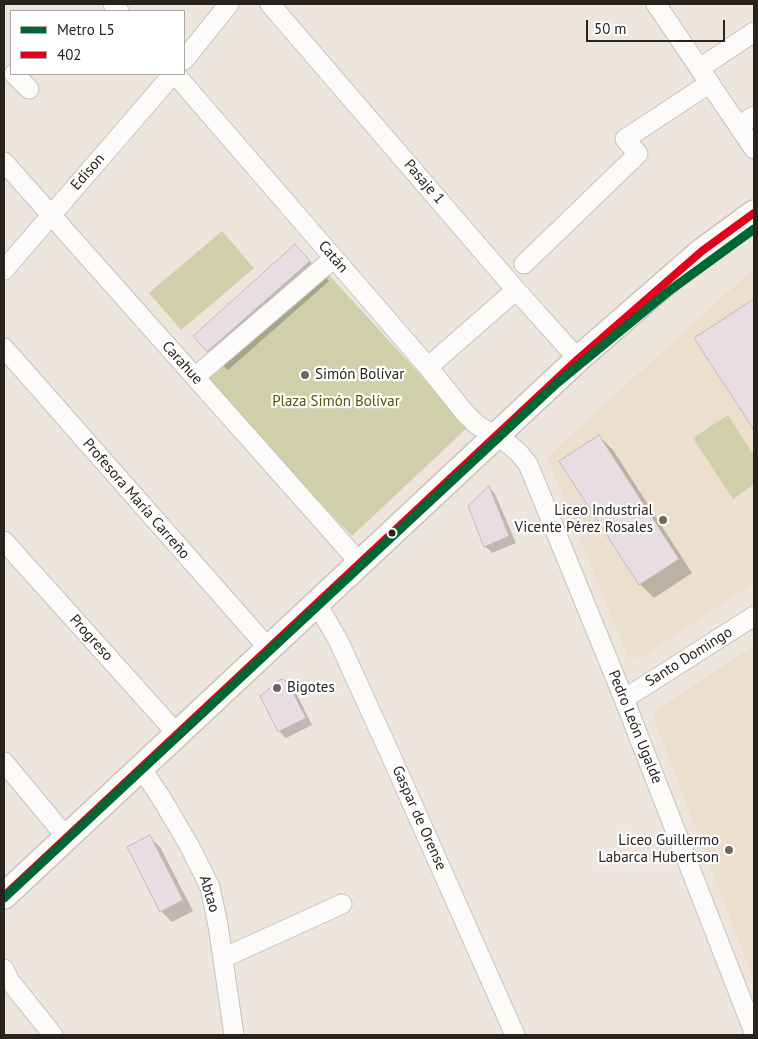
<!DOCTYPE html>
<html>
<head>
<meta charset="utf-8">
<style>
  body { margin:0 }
  #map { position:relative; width:758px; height:1039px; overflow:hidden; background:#eee6dc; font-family:"PT Sans",sans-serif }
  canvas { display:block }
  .frame { position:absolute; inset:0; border:5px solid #28231d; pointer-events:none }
  .legend { position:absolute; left:10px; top:10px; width:175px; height:65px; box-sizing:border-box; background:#fff; border:1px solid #a9a7a5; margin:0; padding:6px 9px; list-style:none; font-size:15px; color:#28231d }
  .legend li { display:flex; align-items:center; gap:10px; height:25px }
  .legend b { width:25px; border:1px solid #a9a7a5 }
  .scale { position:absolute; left:586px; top:20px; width:139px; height:22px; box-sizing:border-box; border:2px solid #28231d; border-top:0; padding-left:6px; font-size:15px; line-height:18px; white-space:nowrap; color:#28231d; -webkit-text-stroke:4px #fff; paint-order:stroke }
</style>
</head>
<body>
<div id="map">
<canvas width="758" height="1039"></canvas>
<div class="frame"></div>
<ul class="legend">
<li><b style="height:6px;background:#063"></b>Metro L5</li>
<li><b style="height:6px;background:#e2001a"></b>402</li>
</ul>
<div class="scale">50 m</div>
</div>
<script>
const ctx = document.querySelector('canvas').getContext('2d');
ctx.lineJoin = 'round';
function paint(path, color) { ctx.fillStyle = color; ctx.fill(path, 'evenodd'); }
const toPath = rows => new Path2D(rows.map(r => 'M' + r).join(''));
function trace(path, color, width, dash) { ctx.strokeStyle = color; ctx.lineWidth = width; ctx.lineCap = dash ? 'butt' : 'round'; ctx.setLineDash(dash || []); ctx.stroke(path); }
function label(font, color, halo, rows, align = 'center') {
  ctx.font = font + ' "PT Sans",sans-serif'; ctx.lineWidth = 4.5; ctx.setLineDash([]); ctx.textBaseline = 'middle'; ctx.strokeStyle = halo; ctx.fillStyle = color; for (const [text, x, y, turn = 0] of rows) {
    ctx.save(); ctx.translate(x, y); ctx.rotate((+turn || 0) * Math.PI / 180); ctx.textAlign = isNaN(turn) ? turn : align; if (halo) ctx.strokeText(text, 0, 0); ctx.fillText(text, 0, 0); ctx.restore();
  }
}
const built = toPath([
  [754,268,754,583,637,660,627,655,547,457],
  [754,646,754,981,654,719,656,710]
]);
const green = toPath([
  [222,231,254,268,181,330,149,293],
  [328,274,468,427,352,536,206,381],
  [728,415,754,456,754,484,733,499,693,438]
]);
const shadow = toPath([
  [295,246,329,281,228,370,208,351],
  [754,300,754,428,696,338],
  [599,436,613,450,692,573,654,598,640,584],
  [489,487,495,494,516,543,492,553,485,546],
  [286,682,294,689,312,725,286,738,279,731],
  [150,837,160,847,193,911,172,922,161,911]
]);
const building = toPath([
  [295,244,310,261,207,352,193,336,295,244],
  [754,299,754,430,694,338,754,299],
  [599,435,679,559,639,585,559,461,599,435],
  [489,486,509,536,484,547,468,506,489,486],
  [281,679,287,681,306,718,278,732,260,696,281,679],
  [150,835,183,900,160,912,127,847,150,835]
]);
const minor = toPath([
  [113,4,119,11],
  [270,4,516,290,578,359],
  [656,4,754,149],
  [184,60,229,4],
  [700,68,754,32],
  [14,74,29,89],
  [175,74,428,367,465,413,477,425,506,442,518,452,528,464,624,699,754,1032],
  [739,126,754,116],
  [4,162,360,563],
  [524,264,638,154,625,139,710,83],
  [4,270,173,74],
  [4,348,269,649],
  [428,367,516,290],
  [195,377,334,258],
  [4,541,178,735],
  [317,604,338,640,391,756,515,1035],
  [624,699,754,616],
  [4,762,67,838],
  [141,768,160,796,189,845,210,887,218,925,234,1035],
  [223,958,342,904],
  [4,969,9,980,53,1035]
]);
const major = toPath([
  [4,896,578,359,702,251,754,213]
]);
const bus1 = toPath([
  [4,896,578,359,702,251,754,213]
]);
const metro1 = toPath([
  [4,898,556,384,669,291,754,229]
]);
const markers = [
  [305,375,5,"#6d6760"],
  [663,520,5,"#6d6760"],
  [392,533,4.5,"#28231d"],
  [277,688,5,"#6d6760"],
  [729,850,5,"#6d6760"]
];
const streetNames = [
  ["Edison",88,172,-49],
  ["Pasaje 1",424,182,49],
  ["Catán",333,257,49],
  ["Carahue",182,363,48],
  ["Profesora María Carreño",136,499,49],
  ["Progreso",91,638,48],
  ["Santo Domingo",689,657,-32],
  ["Pedro León Ugalde",635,727,68],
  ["Gaspar de Orense",419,818,66],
  ["Abtao",209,894,73]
];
const poiNames = [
  ["Simón Bolívar",315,375],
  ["Liceo Industrial",653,511,"right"],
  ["Vicente Pérez Rosales",653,528,"right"],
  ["Bigotes",287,688],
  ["Liceo Guillermo",719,841,"right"],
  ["Labarca Hubertson",719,858,"right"]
];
const parkNames = [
  ["Plaza Simón Bolívar",336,402]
];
paint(built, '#ecdfcd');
paint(green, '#cfcfa9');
paint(shadow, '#0003');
paint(building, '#e7dde3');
trace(building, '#c1bcba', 1);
trace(minor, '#c8c2ba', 21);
trace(major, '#c8c2ba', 28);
trace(minor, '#fcfbfa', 19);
trace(major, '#fcfbfa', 25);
trace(bus1, '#e2001a', 8);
trace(metro1, '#063', 9);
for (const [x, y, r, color] of markers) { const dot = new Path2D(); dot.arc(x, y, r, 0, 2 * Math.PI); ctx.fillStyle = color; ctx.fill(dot); trace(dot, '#fff', 2); }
label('15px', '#28231d', '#fff', streetNames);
label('15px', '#28231d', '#fff', poiNames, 'left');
label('15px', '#505405', '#fff', parkNames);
</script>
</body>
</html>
